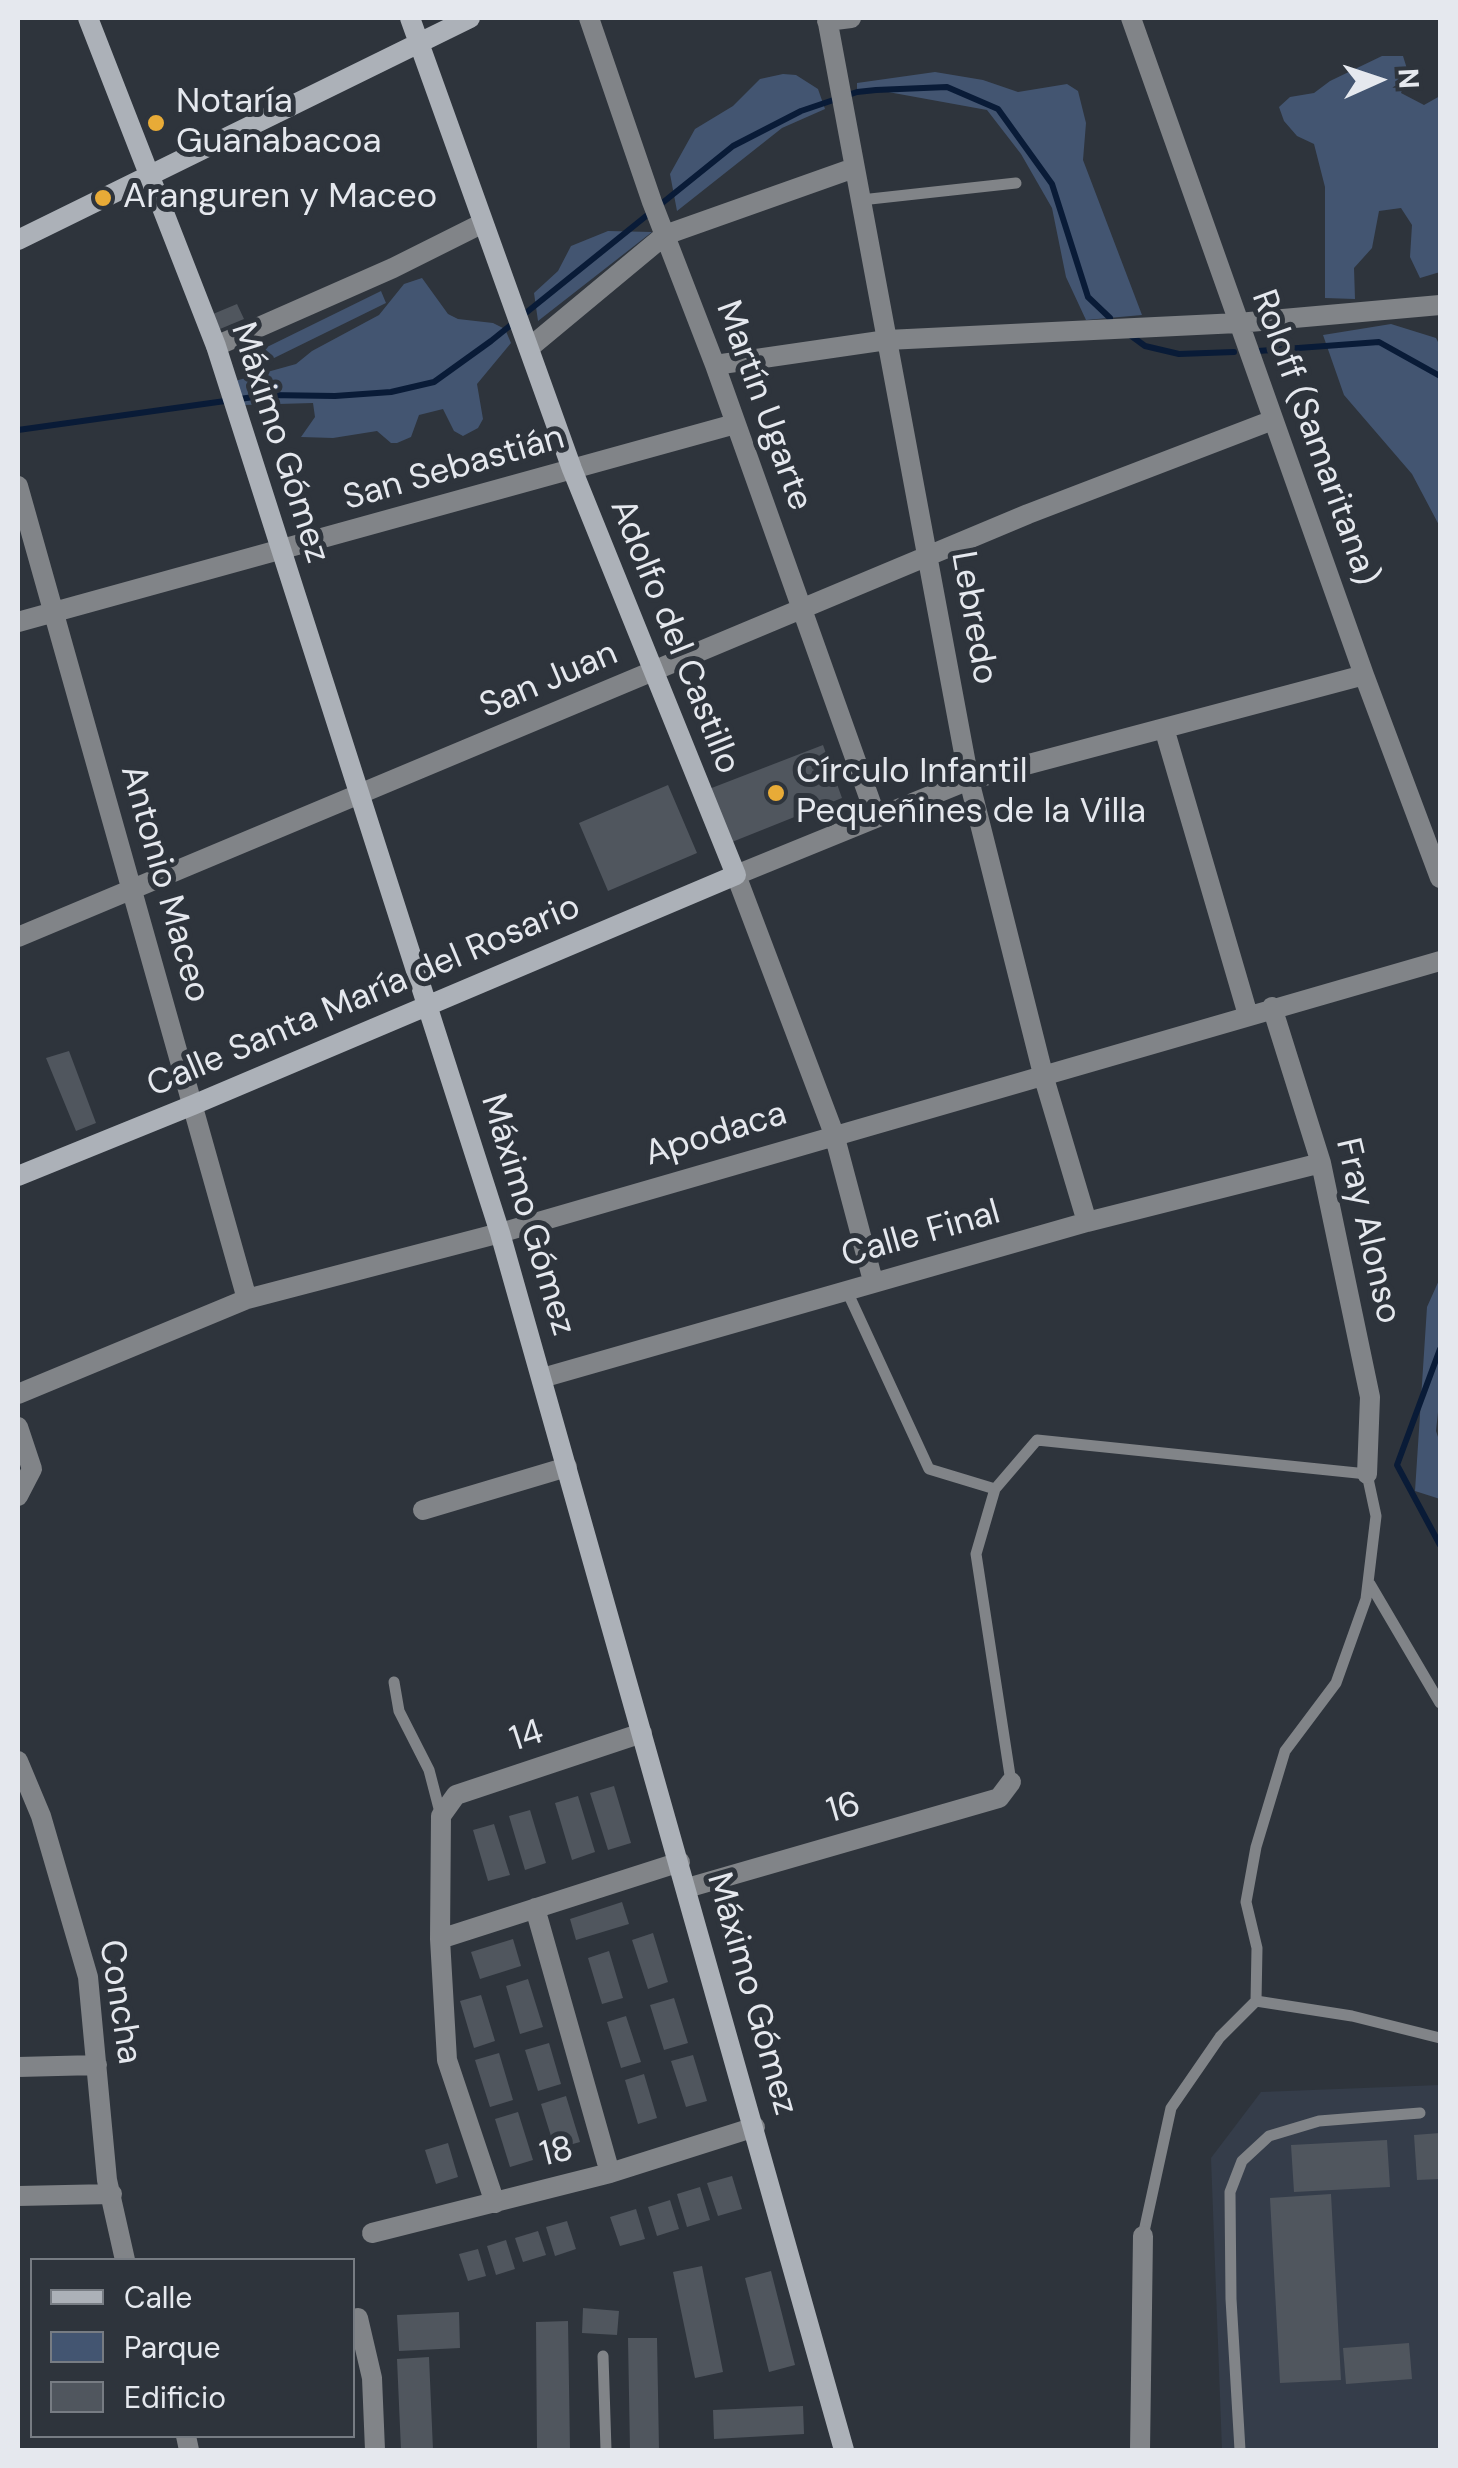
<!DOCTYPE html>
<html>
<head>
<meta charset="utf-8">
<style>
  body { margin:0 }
  #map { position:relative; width:1458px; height:2468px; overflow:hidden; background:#2e343c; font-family:"DM Sans",sans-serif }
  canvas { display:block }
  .frame { position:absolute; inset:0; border:20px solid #e5e8ee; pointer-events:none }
  .legend { position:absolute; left:30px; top:2258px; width:325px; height:180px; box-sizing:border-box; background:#2e343c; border:2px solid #777c83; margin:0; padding:12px 18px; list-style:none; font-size:30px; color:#e5e8ee }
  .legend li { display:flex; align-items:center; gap:20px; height:50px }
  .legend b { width:50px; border:2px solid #777c83 }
  .north { position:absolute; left:1328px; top:30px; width:100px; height:100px; -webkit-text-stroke:8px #2e343c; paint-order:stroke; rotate:87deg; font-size:28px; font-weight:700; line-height:40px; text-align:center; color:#e5e8ee }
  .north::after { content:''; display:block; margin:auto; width:35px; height:45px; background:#e5e8ee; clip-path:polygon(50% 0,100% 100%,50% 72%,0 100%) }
</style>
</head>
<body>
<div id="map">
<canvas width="1458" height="2468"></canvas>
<div class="frame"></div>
<ul class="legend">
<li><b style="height:12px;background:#acb1b8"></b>Calle</li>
<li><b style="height:28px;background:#435571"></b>Parque</li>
<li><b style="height:28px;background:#50565e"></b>Edificio</li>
</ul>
<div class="north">N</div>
</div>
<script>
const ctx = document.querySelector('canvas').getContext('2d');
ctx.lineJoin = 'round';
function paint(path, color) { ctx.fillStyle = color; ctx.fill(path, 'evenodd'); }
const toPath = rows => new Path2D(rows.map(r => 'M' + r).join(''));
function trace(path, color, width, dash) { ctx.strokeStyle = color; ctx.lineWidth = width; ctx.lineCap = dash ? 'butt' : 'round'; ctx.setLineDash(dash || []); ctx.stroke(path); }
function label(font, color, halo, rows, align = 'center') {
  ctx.font = font + ' "DM Sans",sans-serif'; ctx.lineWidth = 10; ctx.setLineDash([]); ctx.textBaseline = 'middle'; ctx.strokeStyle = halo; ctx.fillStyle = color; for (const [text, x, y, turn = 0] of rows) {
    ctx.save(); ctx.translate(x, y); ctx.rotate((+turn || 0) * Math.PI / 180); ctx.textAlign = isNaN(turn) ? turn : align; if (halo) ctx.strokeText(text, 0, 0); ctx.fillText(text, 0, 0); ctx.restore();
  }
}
const built = toPath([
  [1440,2085,1440,2449,1222,2450,1211,2158,1261,2092]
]);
const green = toPath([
  [1382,56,1403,56,1408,72,1401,93,1424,105,1440,96,1440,272,1420,278,1410,257,1412,225,1401,208,1379,211,1372,248,1354,268,1355,299,1325,298,1325,187,1314,144,1297,136,1284,121,1279,107,1290,97,1314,93,1330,81],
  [935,72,983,80,1018,92,1067,84,1078,91,1086,123,1083,160,1142,315,1086,320,1066,277,1052,208,1021,154,987,110,877,90,857,92,857,83],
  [783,74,796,75,818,89,825,109,782,128,677,211,670,174,695,129,733,106,760,79],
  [608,231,652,232,538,321,534,293,558,271,571,246],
  [422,278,448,314,458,319,493,323,505,329,511,343,477,384,483,419,478,428,463,436,454,431,443,409,419,415,411,437,397,443,391,443,377,431,333,438,301,437,315,417,313,403,243,405,235,381,296,364,312,351,379,315,404,284],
  [381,291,386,303,270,360,265,348],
  [1391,324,1436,338,1440,346,1440,527,1412,474,1344,395,1323,335],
  [1440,1278,1440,1393,1436,1431,1440,1443,1440,1499,1415,1491,1427,1307]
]);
const stream = toPath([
  [1130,335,1145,346,1179,354,1234,352],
  [1258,351,1379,342,1440,376],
  [18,430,268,395,335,396,391,392,434,382,491,341,733,146,801,111,857,92,876,90,947,87,998,109,1052,184,1088,297,1110,318],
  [1440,1349,1397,1465,1440,1545]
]);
const building = toPath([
  [237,304,244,319,220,329,213,314],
  [823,745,842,798,732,842,709,789],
  [668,785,697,853,608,891,579,823],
  [69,1051,96,1123,76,1131,46,1058],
  [614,1786,631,1843,608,1850,590,1793],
  [578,1796,595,1852,572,1860,555,1803],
  [530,1810,546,1863,525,1870,509,1816],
  [494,1824,510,1875,488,1881,473,1830],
  [622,1902,629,1924,576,1940,570,1919],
  [653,1933,668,1982,648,1989,632,1940],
  [513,1939,521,1966,480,1979,471,1952],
  [609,1951,623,1998,602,2004,588,1958],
  [528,1979,543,2027,520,2034,506,1986],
  [481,1995,495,2041,474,2048,460,2001],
  [674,1998,688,2043,664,2050,650,2005],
  [626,2016,641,2062,621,2068,607,2022],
  [549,2043,561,2084,538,2091,525,2050],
  [499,2053,513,2100,490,2107,475,2060],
  [693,2055,707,2101,686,2107,671,2061],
  [644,2074,657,2118,638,2124,625,2080],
  [566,2096,580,2142,555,2149,541,2104],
  [518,2112,533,2160,510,2167,495,2119],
  [1440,2133,1440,2179,1417,2180,1414,2135],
  [1387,2140,1390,2187,1294,2192,1291,2145],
  [448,2143,458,2177,436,2184,425,2150],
  [732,2176,742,2209,718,2216,707,2183],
  [700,2187,710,2220,687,2227,677,2194],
  [1331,2194,1341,2380,1280,2383,1270,2198],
  [670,2200,679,2229,657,2236,648,2207],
  [636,2209,645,2239,620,2246,610,2217],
  [567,2221,576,2249,555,2256,546,2227],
  [538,2231,546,2255,523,2262,515,2238],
  [506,2240,515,2269,496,2275,487,2246],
  [478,2249,486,2276,468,2281,459,2254],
  [702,2266,723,2372,695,2378,673,2272],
  [771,2271,795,2365,769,2372,745,2278],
  [583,2308,619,2311,617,2335,582,2333],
  [459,2312,460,2348,399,2351,397,2315],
  [568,2321,570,2450,537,2450,536,2322],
  [628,2338,657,2338,659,2450,630,2450],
  [1409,2343,1412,2379,1346,2384,1343,2348],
  [429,2357,433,2450,401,2450,397,2359],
  [803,2406,804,2434,714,2439,713,2410]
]);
const lane = toPath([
  [861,200,1016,183],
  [846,1289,929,1469,995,1489],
  [1370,1584,1440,1703],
  [394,1682,399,1711,429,1770,441,1816],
  [1011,1782,976,1554,995,1489,1037,1440,1367,1474,1376,1516,1366,1599,1336,1683,1285,1751,1256,1847,1246,1902,1257,1948,1256,2001,1220,2037,1171,2108,1143,2236],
  [1256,2001,1352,2016,1440,2038],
  [603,2356,606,2450],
  [1240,2450,1231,2299,1230,2192,1242,2161,1269,2136,1319,2121,1420,2113]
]);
const street = toPath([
  [589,18,652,202,715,365,876,817],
  [827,18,969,780,1044,1078,1087,1222],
  [1131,18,1364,675,1440,878],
  [827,21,851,18],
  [216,346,393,268,483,223],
  [529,348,665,235,854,168],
  [715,365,887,340,1238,323,1440,305],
  [18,486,247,1299],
  [18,622,735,424],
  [1164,728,1248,1015],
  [18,937,1028,514,1273,420],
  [1272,1007,1321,1163,1370,1397,1367,1474],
  [873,1281,834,1134,736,875,969,780,1364,675],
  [542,1378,1087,1222,1321,1163],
  [18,1394,247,1299,500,1233,1440,961],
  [18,1427,32,1469,18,1496],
  [423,1510,567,1467],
  [18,1761,41,1816,88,1977,107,2180,125,2260],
  [687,1888,999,1798,1011,1782],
  [535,1908,610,2173],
  [440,1939,680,1862],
  [18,2067,97,2065],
  [18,2196,112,2194],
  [495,2203,447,2060,440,1939,441,1816,456,1795,642,1733],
  [372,2233,610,2173,755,2127],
  [358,2318,372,2378,375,2450],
  [186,2436,189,2450],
  [1140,2450,1143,2236]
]);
const secondary = toPath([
  [88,18,216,346,500,1233,844,2450],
  [18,240,470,18],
  [18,1176,193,1105,736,875,572,469,410,18]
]);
const markers = [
  [156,123,10,"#e8ab37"],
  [103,198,10,"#e8ab37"],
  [776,793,10,"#e8ab37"]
];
const poiNames = [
  ["Notaría",176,103],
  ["Guanabacoa",176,143],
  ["Aranguren y Maceo",123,198],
  ["Círculo Infantil",796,773],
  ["Pequeñines de la Villa",796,813]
];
const streetNames = [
  ["Martín Ugarte",763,406,70],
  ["Roloff (Samaritana)",1314,438,70],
  ["Máximo Gómez",279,443,72],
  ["San Sebastián",454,469,-16],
  ["Lebredo",973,618,80],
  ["Adolfo del Castillo",674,637,68],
  ["San Juan",549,681,-23],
  ["Antonio Maceo",164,884,74],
  ["Calle Santa María del Rosario",364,997,-23],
  ["Apodaca",716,1135,-17],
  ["Máximo Gómez",527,1215,73],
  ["Fray Alonso",1367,1231,77],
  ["Calle Final",921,1235,-16],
  ["14",527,1737,-18],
  ["16",844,1809,-16],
  ["Máximo Gómez",751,1994,74],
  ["Concha",119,2002,81],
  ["18",557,2153,-14]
];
paint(built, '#353d4a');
paint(green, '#435571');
trace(stream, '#091b37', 6);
paint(building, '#50565e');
trace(lane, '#818488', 11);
trace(street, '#818488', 20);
trace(secondary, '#acb1b8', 20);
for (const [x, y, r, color] of markers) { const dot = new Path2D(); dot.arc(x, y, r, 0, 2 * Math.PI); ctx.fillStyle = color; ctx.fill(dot); trace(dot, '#2e343c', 4); }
label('35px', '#e5e8ee', '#2e343c', poiNames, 'left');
label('35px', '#e5e8ee', '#2e343c', streetNames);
</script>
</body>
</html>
